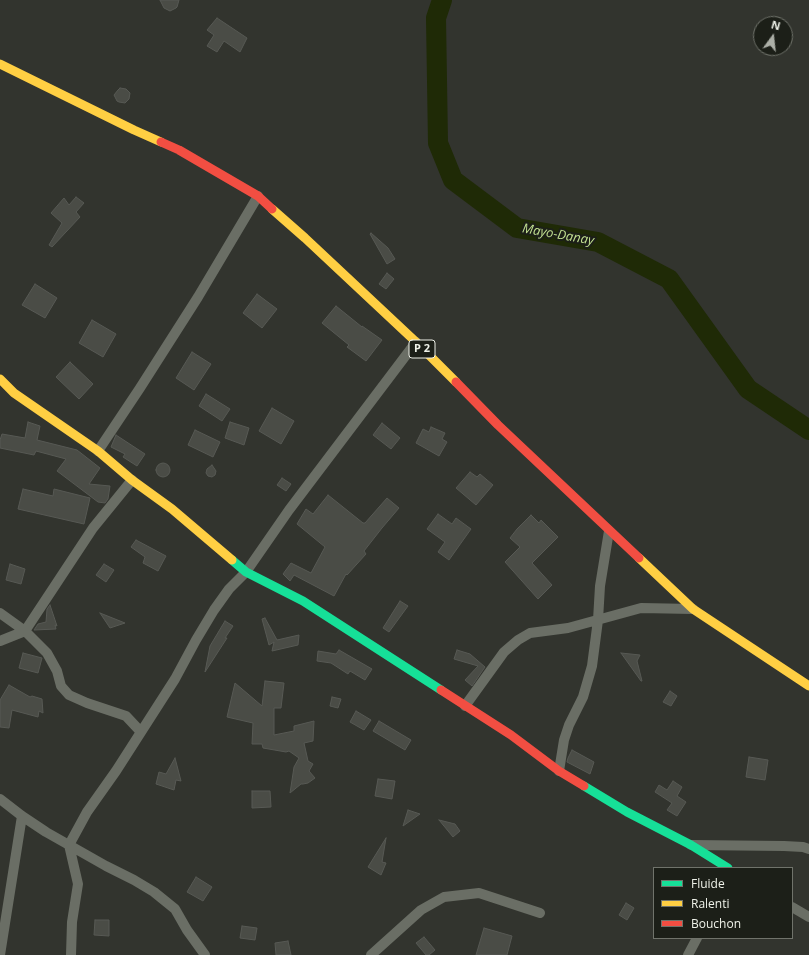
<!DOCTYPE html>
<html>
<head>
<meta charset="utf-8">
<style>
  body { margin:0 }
  #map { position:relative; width:809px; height:955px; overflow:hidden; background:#32342e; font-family:"Open Sans",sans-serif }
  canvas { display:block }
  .legend { position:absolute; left:653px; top:867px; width:140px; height:72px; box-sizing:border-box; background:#1c1f18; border:1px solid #70736b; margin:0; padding:5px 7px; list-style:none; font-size:12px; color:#eef1e8 }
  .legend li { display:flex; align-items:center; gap:8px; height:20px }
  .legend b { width:20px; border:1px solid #70736b }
  .north { position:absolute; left:753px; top:16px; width:40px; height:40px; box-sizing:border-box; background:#1c1f18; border:1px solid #70736b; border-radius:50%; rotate:15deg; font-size:11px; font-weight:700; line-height:16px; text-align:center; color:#eef1e8 }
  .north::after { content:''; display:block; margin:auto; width:14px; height:18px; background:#acafa7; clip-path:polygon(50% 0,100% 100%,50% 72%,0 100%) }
</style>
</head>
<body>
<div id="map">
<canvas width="809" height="955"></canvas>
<ul class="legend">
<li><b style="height:5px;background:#16e098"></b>Fluide</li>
<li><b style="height:5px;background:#ffcf43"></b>Ralenti</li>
<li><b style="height:5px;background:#f24e42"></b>Bouchon</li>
</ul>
<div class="north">N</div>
</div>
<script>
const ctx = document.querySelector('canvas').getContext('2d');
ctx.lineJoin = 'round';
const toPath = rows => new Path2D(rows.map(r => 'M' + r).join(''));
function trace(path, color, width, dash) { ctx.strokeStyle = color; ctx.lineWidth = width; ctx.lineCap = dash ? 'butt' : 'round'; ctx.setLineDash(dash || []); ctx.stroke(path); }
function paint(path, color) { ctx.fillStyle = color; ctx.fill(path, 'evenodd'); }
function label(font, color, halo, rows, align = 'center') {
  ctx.font = font + ' "Open Sans",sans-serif'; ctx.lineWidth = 4; ctx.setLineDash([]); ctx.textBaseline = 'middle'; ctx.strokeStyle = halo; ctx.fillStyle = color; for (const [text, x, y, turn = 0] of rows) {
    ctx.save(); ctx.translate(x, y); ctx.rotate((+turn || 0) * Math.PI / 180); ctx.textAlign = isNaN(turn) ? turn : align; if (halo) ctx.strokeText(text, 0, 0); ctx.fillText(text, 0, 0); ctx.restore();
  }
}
const river = toPath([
  [442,0,436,18,438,143,453,180,517,228,598,242,669,279,748,389,809,430]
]);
const building = toPath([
  [160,0,179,0,177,7,176,8,170,11,164,8,160,0],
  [217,18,247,38,240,52,224,41,217,52,207,46,214,35,207,30,217,18],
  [120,88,126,89,130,93,129,99,125,103,119,102,117,101,114,95,118,90,120,88],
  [76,197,84,203,76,212,80,217,52,247,49,245,62,223,51,213,64,198,69,205,76,197],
  [371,233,388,248,395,259,387,264,370,234,371,233],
  [387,273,394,279,386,289,379,284,387,273],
  [35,284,57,298,45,318,22,305,35,284],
  [257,294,277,309,262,328,243,313,257,294],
  [336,306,362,327,362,326,382,340,366,361,347,347,349,345,322,323,336,306],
  [92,320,116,334,103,357,79,343,92,320],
  [192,352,211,364,194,390,176,378,192,352],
  [70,362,93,384,79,399,56,377,70,362],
  [206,394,230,409,222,421,199,406,206,394],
  [272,408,294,421,281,444,259,431,272,408],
  [28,422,40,426,37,440,77,450,100,468,89,484,110,486,108,499,105,503,98,502,57,471,66,459,36,451,34,455,0,448,0,440,2,434,25,438,28,422],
  [230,422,249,428,244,445,225,438,230,422],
  [382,423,400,438,391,449,373,435,382,423],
  [431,427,445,433,442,439,447,442,439,456,416,443,423,429,429,432,431,427],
  [195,430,220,442,213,457,188,445,195,430],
  [116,435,145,454,137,466,123,457,125,454,111,447,116,435],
  '156 470a7 7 0 1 1 14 0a7 7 0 1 1-14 0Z',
  [212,465,216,471,215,475,212,477,208,476,206,473,207,469,212,465],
  [470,472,477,477,480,474,493,485,476,505,456,488,470,472],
  [282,478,291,484,286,491,277,485,282,478],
  [23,489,53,496,54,489,90,498,84,524,18,509,23,489],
  [328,495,363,523,365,523,387,498,399,508,382,528,364,551,366,554,347,575,346,574,334,596,294,575,290,581,283,574,291,563,311,573,325,547,297,524,306,509,313,514,328,495],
  [438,514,452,524,456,518,471,529,449,560,438,552,445,542,427,529,438,514],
  [531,515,539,523,541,520,558,537,532,563,552,585,538,599,505,562,520,547,510,538,517,529,531,515],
  [136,540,166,556,158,571,143,563,145,557,131,547,136,540],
  [10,564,25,569,21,584,6,580,10,564],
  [104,564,114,570,106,582,96,575,104,564],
  [400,601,408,606,389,632,383,628,400,601],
  [50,605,57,626,55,625,56,629,34,630,38,624,46,622,47,609,50,605],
  [100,613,125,623,110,628,100,613],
  [265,618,277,640,299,635,298,645,272,651,274,642,269,645,262,619,265,618],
  [225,621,233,626,225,638,227,638,205,672,210,646,225,621],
  [339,650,372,669,365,680,350,671,348,674,331,663,317,661,318,651,336,654,339,650],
  [457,650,470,654,485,667,472,686,465,680,478,666,454,659,457,650],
  [23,653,42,658,38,673,19,668,23,653],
  [621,653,640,655,637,661,642,681,641,681,621,653],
  [265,681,284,683,281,708,274,708,274,735,294,731,294,726,314,721,313,741,304,743,308,761,313,764,309,771,315,778,308,783,303,784,301,784,290,793,294,767,299,758,289,751,286,752,263,748,262,744,252,744,253,723,227,717,235,683,262,706,265,681],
  [9,685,30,697,32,696,42,699,43,713,39,711,38,717,12,710,9,728,0,727,0,700,9,685],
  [670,691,677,696,671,706,663,702,670,691],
  [332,697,341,699,338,708,330,706,332,697],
  [356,711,371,720,364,730,350,722,356,711],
  [379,721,411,740,405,750,373,731,379,721],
  [572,750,594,762,590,774,567,762,568,758,572,750],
  [749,757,768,760,765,780,746,777,749,757],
  [175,758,181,781,176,780,174,790,156,784,159,772,166,774,175,758],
  [378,779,395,781,392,799,375,796,378,779],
  [673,781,682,787,677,796,686,802,677,816,667,810,672,803,655,792,659,785,667,790,673,781],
  [252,791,270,791,271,807,252,808,252,791],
  [408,810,420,814,403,826,408,810],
  [439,820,455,824,460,831,453,837,439,820],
  [386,838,382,862,386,863,381,875,368,867,386,838],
  [196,877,212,887,203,901,187,892,196,877],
  [626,903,634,908,627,920,619,915,626,903],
  [95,920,109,920,109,936,94,935,95,920],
  [242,926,257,928,255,940,240,938,242,926],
  [484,928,512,936,507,955,476,955,484,928],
  [424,937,435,950,429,955,426,955,416,943,424,937],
  [288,941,291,955,276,955,275,943,288,941]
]);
const street = toPath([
  [98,451,140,388,198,297,258,196],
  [0,613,25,631,47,653,57,671,61,686,69,695,87,703,126,716,141,732],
  [0,641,25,631,93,528,132,480],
  [465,706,504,652,518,640,530,633,568,628,641,608,693,609],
  [559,771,564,740,569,725,583,697,592,666,598,620,600,586,609,531],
  [0,799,22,816,46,832,106,866,134,880,154,892,175,909,187,930,205,955],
  [691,845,784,846,803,847,809,849],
  [792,907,809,917],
  [0,955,22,816],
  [71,955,72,922,78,884,69,845,87,812,116,771,175,679,196,640,214,610,229,589,246,572,289,510,416,342],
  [371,955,421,910,444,897,479,893,540,913],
  [688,955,697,938]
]);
const fast = toPath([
  [232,560,246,572,303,601,441,690],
  [584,786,627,812,691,845,728,868]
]);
const slow = toPath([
  [0,64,134,130,161,142],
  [272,209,305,238,416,342,456,382],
  [0,379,14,393,98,451,132,480,172,509,232,560],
  [639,558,693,609,809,686]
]);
const jam = toPath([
  [161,142,179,150,258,196,272,209],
  [456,382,498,425,639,558],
  [441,690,511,735,559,771,584,786]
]);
const shields = [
  [422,349,26]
];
const shieldNames = [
  ["P 2",422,349]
];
const waterNames = [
  ["Mayo-Danay",558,235,10]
];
trace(river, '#1f2a06', 20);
paint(building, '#4a4c46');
trace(building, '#575954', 1);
trace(street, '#6a6e65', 10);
trace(fast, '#16e098', 9);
trace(slow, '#ffcf43', 9);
trace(jam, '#f24e42', 9);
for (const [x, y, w] of shields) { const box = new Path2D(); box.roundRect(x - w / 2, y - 9, w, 18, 3); ctx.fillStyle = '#1c1f18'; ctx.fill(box); trace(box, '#eef1e8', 1); }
label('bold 11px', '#eef1e8', null, shieldNames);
label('italic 13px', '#c1df90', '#1c1f18', waterNames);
</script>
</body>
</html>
